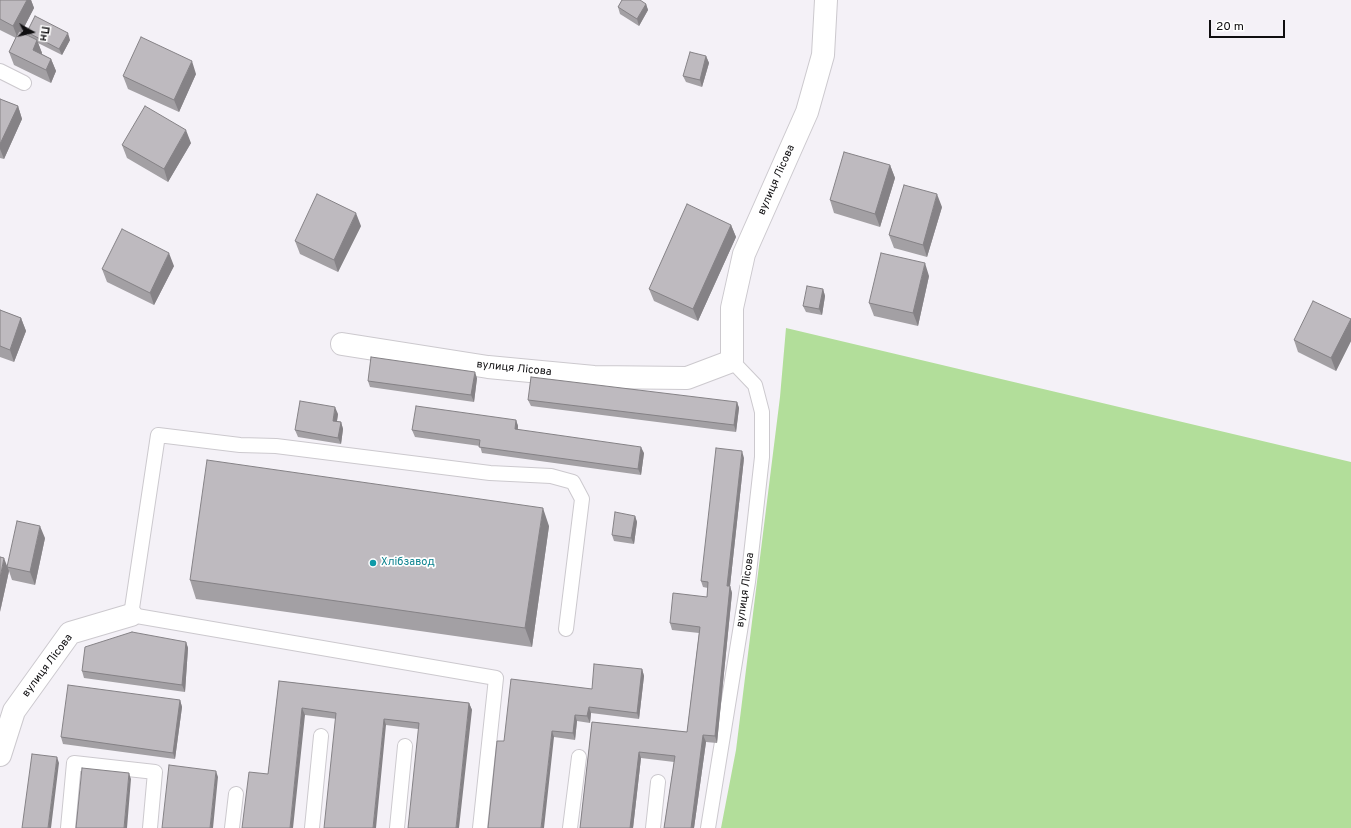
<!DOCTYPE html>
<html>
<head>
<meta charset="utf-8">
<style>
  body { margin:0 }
  #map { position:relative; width:1351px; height:828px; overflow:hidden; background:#f4f1f7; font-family:Overpass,sans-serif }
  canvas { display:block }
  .north { position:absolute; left:12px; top:12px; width:40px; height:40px; -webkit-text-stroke:3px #fff; paint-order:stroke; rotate:98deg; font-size:11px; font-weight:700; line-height:16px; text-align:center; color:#0f0e10 }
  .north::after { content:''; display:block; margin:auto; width:14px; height:18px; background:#0f0e10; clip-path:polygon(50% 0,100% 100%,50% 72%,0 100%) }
  .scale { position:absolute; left:1209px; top:20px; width:76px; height:18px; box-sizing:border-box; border:2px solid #0f0e10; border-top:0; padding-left:5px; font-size:12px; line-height:14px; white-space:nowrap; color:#0f0e10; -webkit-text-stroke:3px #fff; paint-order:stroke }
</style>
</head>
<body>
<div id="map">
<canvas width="1351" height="828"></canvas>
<div class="north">Пн</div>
<div class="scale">20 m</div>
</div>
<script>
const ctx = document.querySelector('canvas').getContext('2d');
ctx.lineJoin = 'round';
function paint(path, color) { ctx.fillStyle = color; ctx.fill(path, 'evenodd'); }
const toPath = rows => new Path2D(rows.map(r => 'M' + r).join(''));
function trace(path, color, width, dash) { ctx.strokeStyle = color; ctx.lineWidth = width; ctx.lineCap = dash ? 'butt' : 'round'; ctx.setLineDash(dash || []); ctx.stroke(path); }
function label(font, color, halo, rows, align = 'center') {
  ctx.font = font + ' Overpass,sans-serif'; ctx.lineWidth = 3.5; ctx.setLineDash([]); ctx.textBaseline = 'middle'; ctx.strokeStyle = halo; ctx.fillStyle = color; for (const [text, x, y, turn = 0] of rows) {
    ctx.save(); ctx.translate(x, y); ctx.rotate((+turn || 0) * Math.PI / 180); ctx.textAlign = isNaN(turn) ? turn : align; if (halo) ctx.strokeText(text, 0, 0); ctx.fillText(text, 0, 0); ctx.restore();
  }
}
const green = toPath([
  [786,328,1351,462,1351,828,721,828,736,750,780,397]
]);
const service = toPath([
  [0,71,24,83],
  [68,828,74,763,155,772,150,828],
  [232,828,236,794],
  [312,828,321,736],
  [397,828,405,746],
  [480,828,496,678,131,615,158,435,240,445,276,446,490,473,551,476,573,482,582,499,566,629],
  [570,828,579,757],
  [653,828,658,782],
  [708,828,748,582,762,457,762,412,755,385,732,361]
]);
const minor = toPath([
  [342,344,488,367,594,377,687,378,732,361,732,308,744,254,807,112,823,55,826,0],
  [0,755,14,711,70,633,131,615]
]);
const wall = toPath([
  [0,0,31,0,34,8,21,33,29,36,27,32,70,40,62,55,38,43,42,53,42,54,51,59,56,71,51,83,14,65,9,52,16,38,0,30],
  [646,4,648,10,639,26,620,14,618,7],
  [706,56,709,63,702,87,686,82,683,76],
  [196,74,179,112,128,89,123,76],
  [0,99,18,106,22,119,4,159,0,158],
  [191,143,168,182,127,158,122,145],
  [890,165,895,178,880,227,834,213,830,200],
  [942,207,927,257,894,248,889,235],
  [731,225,736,237,698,321,654,301,649,289],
  [361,226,338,272,300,254,295,241],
  [174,266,154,305,107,282,102,269],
  [929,276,918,326,874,316,869,303],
  [823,289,825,296,822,315,806,312,803,306],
  [0,310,21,318,26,331,14,362,0,357],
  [1351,319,1351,341,1336,371,1298,352,1294,340],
  [477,378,474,402,370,387,368,381],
  [528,400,737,402,739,408,736,432,531,406],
  [338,414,337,421,341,422,343,429,341,444,298,437,295,430],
  [516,420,518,426,518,430,644,453,641,475,482,453,480,446,415,437,412,430],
  [744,458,730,586,732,593,717,743,706,742,694,828,664,828,674,762,641,758,633,828,580,828,592,722,687,732,699,633,672,630,670,623,707,597,708,588,703,587,701,581],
  [635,516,637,522,634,544,614,541,612,535],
  [549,526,532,647,196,599,190,580],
  [45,538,35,585,12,580,9,571,0,612,7,566],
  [186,642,188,648,185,692,84,678,82,671],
  [642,669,644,676,639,719,591,713,590,723,577,721,575,740,554,737,504,741,592,689],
  [279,681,469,703,472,710,418,729,305,715,268,774],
  [180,700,182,707,175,759,63,744,61,737]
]);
const shadedWall = toPath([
  [27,0,31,0,34,8,18,39,13,26],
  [646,4,648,10,639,26,637,19],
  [68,33,70,40,62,55,59,49],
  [37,40,42,53,37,62,33,50],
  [706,56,709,63,702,87,700,80],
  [51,59,56,71,51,83,46,70],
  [192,61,196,74,179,112,174,100],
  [18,106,22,119,4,159,0,149,0,144],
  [186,130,191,143,168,182,164,169],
  [890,165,895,178,880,227,875,214],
  [937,194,942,207,927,257,923,245],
  [356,213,361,226,338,272,334,260],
  [731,225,736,237,698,321,693,309],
  [169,253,174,266,154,305,150,293],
  [925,263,929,276,918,326,913,313],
  [823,289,825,296,822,315,819,309],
  [21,318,26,331,14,362,10,350],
  [1351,319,1351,341,1336,371,1331,358],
  [475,372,477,378,474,402,471,395],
  [737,402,739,408,736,432,734,425],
  [335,407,338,414,336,427,333,421],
  [516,420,518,426,517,436,515,429],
  [341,422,343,429,341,444,338,438],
  [641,447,644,453,641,475,638,469],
  [742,451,744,458,730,586,732,593,717,743,715,736,727,586],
  [543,508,549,526,532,647,525,628],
  [635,516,637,522,634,544,631,538],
  [40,526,45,538,35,585,30,572],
  [4,558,9,571,0,612,0,578],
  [186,642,188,648,185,692,182,685],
  [642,669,644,676,639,719,637,713],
  [180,700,182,707,175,759,173,753],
  [469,703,472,710,459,828,456,828],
  [589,707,591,713,590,723,587,716],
  [302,708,305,715,293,828,290,828],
  [575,715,577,721,575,740,573,733],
  [384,719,386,725,376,828,373,828],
  [552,731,554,737,544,828,541,828],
  [703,735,706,742,694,828,691,828],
  [639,752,641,758,633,828,630,828],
  [57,757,59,763,51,828,48,828],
  [216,771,218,777,213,828,210,828],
  [129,773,131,779,127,828,124,828]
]);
const building = toPath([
  [0,0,27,0,13,26,0,19,0,0],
  [622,0,640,0,646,4,637,19,618,7,622,0],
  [35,16,68,33,59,49,27,32,35,16],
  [19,31,37,40,33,50,51,59,46,70,9,52,19,31],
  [141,37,192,61,174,100,123,76,141,37],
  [690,52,706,56,700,80,683,76,690,52],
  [0,99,18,106,0,144,0,99],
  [145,106,186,130,164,169,122,145,145,106],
  [844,152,890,165,875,214,830,200,844,152],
  [904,185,937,194,923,245,889,235,904,185],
  [317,194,356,213,334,260,295,241,317,194],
  [687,204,731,225,693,309,649,289,687,204],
  [122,229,169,253,150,293,102,269,122,229],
  [881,253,925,263,913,313,869,303,881,253],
  [807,286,823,289,819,309,803,306,807,286],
  [1313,301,1351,319,1331,358,1294,340,1313,301],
  [0,310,21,318,10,350,0,346,0,310],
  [371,357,475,372,471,395,368,381,371,357],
  [531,377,737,402,734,425,528,400,531,377],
  [300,401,335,407,333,421,341,422,338,438,295,430,300,401],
  [416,406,516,420,515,429,641,447,638,469,479,447,480,440,412,430,416,406],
  [716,448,742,451,727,586,730,586,715,736,703,735,691,828,664,828,675,756,639,752,630,828,580,828,592,722,687,732,700,627,670,623,673,593,707,597,708,582,701,581,716,448],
  [207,460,543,508,525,628,190,580,207,460],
  [615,512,635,516,631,538,612,535,615,512],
  [17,521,40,526,30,572,7,567,17,521],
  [0,557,4,558,0,578,0,557],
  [132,632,186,642,182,685,82,671,85,647,132,632],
  [594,664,642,669,637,713,589,707,587,716,575,715,573,733,552,731,541,828,488,828,497,741,504,741,511,679,592,689,594,664],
  [279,681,469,703,456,828,408,828,419,723,384,719,373,828,324,828,336,713,302,708,290,828,242,828,249,772,268,774,279,681],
  [68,685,180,700,173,753,61,737,68,685],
  [32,754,57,757,48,828,22,828,32,754],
  [169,765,216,771,210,828,162,828,169,765],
  [82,768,129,773,124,828,76,828,82,768]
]);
const markers = [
  [373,563,4,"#0f9aa8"]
];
const streetNames = [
  ["вулиця Лісова",777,180,-66],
  ["вулиця Лісова",514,369,6],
  ["вулиця Лісова",746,590,-82],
  ["вулиця Лісова",48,666,-53]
];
const cultureNames = [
  ["Хлібзавод",381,563]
];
paint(green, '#b2de9a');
trace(service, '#ccc9ce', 16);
trace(minor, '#ccc9ce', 24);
trace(service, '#fff', 14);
trace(minor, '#fff', 22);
paint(wall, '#a3a0a4');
paint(shadedWall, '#858286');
paint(building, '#bebabf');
trace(building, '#858286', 1);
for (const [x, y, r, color] of markers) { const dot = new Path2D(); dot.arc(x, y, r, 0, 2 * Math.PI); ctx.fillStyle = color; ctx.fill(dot); trace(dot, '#fff', 1.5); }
label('11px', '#0f0e10', '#fff', streetNames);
label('11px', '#0d838f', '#fff', cultureNames, 'left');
</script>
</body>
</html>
